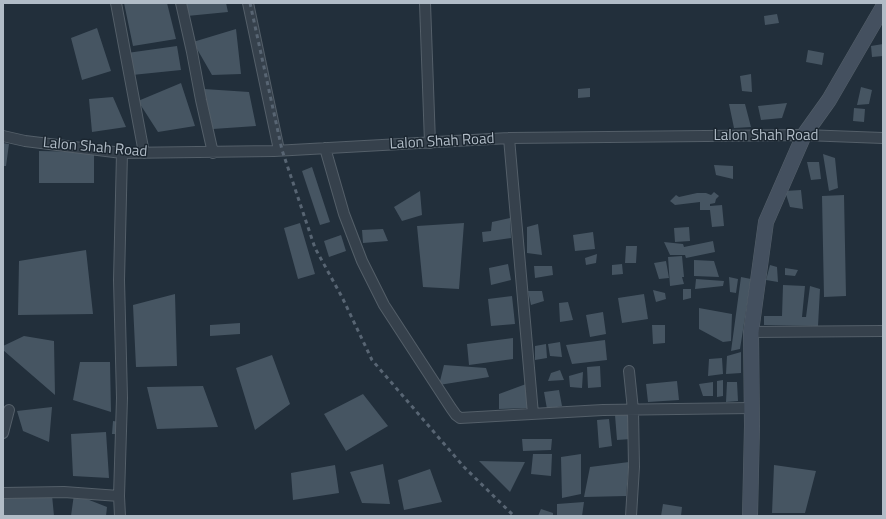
<!DOCTYPE html>
<html>
<head>
<meta charset="utf-8">
<style>
  body { margin:0 }
  #map { position:relative; width:886px; height:519px; overflow:hidden; background:#222f3b; font-family:"Titillium Web",sans-serif }
  canvas { display:block }
  .frame { position:absolute; inset:0; border:4px solid #b1bcc7; pointer-events:none }
</style>
</head>
<body>
<div id="map">
<canvas width="886" height="519"></canvas>
<div class="frame"></div>
</div>
<script>
const ctx = document.querySelector('canvas').getContext('2d');
ctx.lineJoin = 'round';
function paint(path, color) { ctx.fillStyle = color; ctx.fill(path, 'evenodd'); }
const toPath = rows => new Path2D(rows.map(r => 'M' + r).join(''));
function trace(path, color, width, dash) { ctx.strokeStyle = color; ctx.lineWidth = width; ctx.lineCap = dash ? 'butt' : 'round'; ctx.setLineDash(dash || []); ctx.stroke(path); }
function label(font, color, halo, rows, align = 'center') {
  ctx.font = font + ' "Titillium Web",sans-serif'; ctx.lineWidth = 3; ctx.setLineDash([]); ctx.textBaseline = 'middle'; ctx.strokeStyle = halo; ctx.fillStyle = color; for (const [text, x, y, turn = 0] of rows) {
    ctx.save(); ctx.translate(x, y); ctx.rotate((+turn || 0) * Math.PI / 180); ctx.textAlign = isNaN(turn) ? turn : align; if (halo) ctx.strokeText(text, 0, 0); ctx.fillText(text, 0, 0); ctx.restore();
  }
}
const building = toPath([
  [124,3,167,3,176,39,133,46],
  [187,3,226,3,228,12,187,16],
  [777,14,779,23,765,25,764,16],
  [97,28,111,71,82,80,71,38],
  [236,29,241,74,212,75,193,42],
  [883,44,883,56,872,57,871,46],
  [177,46,181,70,132,75,127,53],
  [808,50,824,53,822,65,806,62],
  [751,74,752,92,742,91,740,76],
  [181,83,195,126,158,132,138,101],
  [861,87,872,90,869,104,857,105],
  [590,88,590,97,578,98,578,89],
  [204,89,249,92,256,126,213,129],
  [113,97,126,127,92,132,89,99],
  [787,103,782,118,761,120,758,106],
  [729,104,745,104,751,127,734,128],
  [854,108,865,109,864,122,853,121],
  [3,143,9,144,6,166,3,166],
  [39,151,94,152,94,183,39,183],
  [823,154,835,158,838,188,829,191],
  [807,162,819,162,821,179,811,180],
  [714,165,733,166,733,179,716,175],
  [312,167,330,222,320,225,302,171],
  [801,190,803,209,790,207,785,191],
  [420,191,422,215,402,221,394,207],
  [714,192,719,196,716,199,715,203,710,204,710,206,722,205,724,226,712,227,710,210,700,210,700,202,675,205,670,201,676,195,679,197,697,193,706,193,711,195],
  [844,195,846,296,824,297,822,196],
  [510,218,511,238,483,242,482,232,491,231,492,222],
  [300,223,315,274,298,279,284,228],
  [464,223,459,289,423,287,417,226],
  [538,224,542,255,527,253,527,227],
  [689,227,690,241,675,242,674,228],
  [383,229,388,241,363,243,362,230],
  [593,232,595,249,575,251,573,235],
  [341,235,346,251,329,257,324,241],
  [713,241,715,252,686,258,685,255,670,255,664,242,683,244,684,247],
  [626,246,637,246,636,263,625,263],
  [86,250,93,314,18,315,19,261],
  [597,254,596,263,586,265,585,258],
  [682,256,684,277,682,277,684,284,670,286,668,257],
  [694,260,714,261,719,277,694,276],
  [666,261,669,278,659,279,654,263],
  [508,264,511,280,491,285,489,268],
  [622,264,623,274,612,275,612,265],
  [770,265,777,267,778,282,766,280],
  [534,266,552,266,553,275,535,278],
  [785,268,798,270,795,276,785,275],
  [729,277,738,279,736,293,730,292],
  [741,277,751,279,740,349,731,351],
  [696,279,724,281,723,286,695,289],
  [783,285,805,286,802,317,806,317,810,286,820,289,818,326,764,325,764,316,782,316],
  [683,289,691,289,691,298,683,300],
  [653,290,665,293,666,299,656,302],
  [528,291,542,291,544,301,531,305],
  [175,294,177,366,136,367,133,305],
  [644,294,648,319,622,323,618,298],
  [512,296,515,324,491,326,488,299],
  [568,302,573,320,560,322,559,303],
  [699,308,732,314,731,341,723,342,699,329],
  [603,312,606,334,590,337,586,315],
  [240,323,240,334,210,336,210,325],
  [652,325,665,325,665,343,653,344],
  [24,336,54,341,55,395,3,350,3,346],
  [513,338,513,359,469,365,467,344],
  [605,340,607,360,572,364,566,345],
  [560,342,562,357,550,356,548,344],
  [546,344,547,358,535,360,535,346],
  [741,352,741,373,726,374,727,356],
  [272,355,290,404,255,430,236,368],
  [722,358,723,374,708,376,709,359],
  [80,362,110,362,111,412,73,400],
  [444,365,486,368,489,377,439,385],
  [600,366,601,387,588,388,587,367],
  [560,370,564,380,548,381,551,373],
  [583,372,582,388,570,387,569,376],
  [723,380,723,396,717,397,717,381],
  [677,381,679,400,648,402,646,384],
  [713,382,713,396,703,396,699,384],
  [727,382,737,382,738,401,726,402],
  [526,384,528,408,499,409,499,394],
  [203,386,218,427,157,429,147,387],
  [559,390,562,406,547,409,544,392],
  [363,394,388,426,346,451,324,414],
  [52,407,49,442,23,431,17,411],
  [630,413,631,439,617,440,615,415],
  [609,419,612,446,599,448,597,420],
  [113,421,120,422,119,434,112,434],
  [106,432,109,478,73,476,71,434],
  [522,439,552,439,551,450,523,451],
  [533,454,552,454,551,476,531,474],
  [581,454,581,494,562,498,561,457],
  [479,461,525,462,510,492],
  [629,462,626,496,584,497,590,467],
  [383,464,390,504,362,503,350,472],
  [335,465,339,493,293,500,291,473],
  [774,465,816,471,805,513,772,513],
  [430,469,442,502,404,510,398,480],
  [3,494,52,495,54,516,3,516],
  [74,494,107,507,106,516,71,516],
  [584,502,582,516,557,516,557,504],
  [663,504,682,507,681,516,661,516],
  [541,509,553,513,553,516,538,516]
]);
const street = toPath([
  [116,3,144,153],
  [181,3,192,52,201,100,213,153],
  [248,3,279,150],
  [425,3,430,143],
  [3,136,25,141,122,153,274,151,509,138,804,135,883,138],
  [509,138,533,414],
  [325,148,344,214,362,261,384,305,451,408,456,415,460,418,603,410,751,408],
  [751,332,883,331],
  [629,371,633,410,634,467,631,516],
  [3,433,9,410],
  [3,493,64,492,119,496],
  [120,516,119,496,122,398,119,280,122,153]
]);
const secondary = toPath([
  [750,516,752,426,751,332,766,222,804,135,829,100,883,7]
]);
const rail = toPath([
  [250,3,282,150,315,248,342,297,372,360,464,467,514,516]
]);
const streetNames = [
  ["Lalon Shah Road",766,136],
  ["Lalon Shah Road",442,142,-3],
  ["Lalon Shah Road",95,148,5]
];
paint(building, '#465562');
trace(street, '#545f69', 12);
trace(secondary, '#545f69', 16);
trace(street, '#36414c', 10);
trace(secondary, '#44505f', 15);
trace(rail, '#586573', 3, [4, 4]);
label('15px', '#b1bcc7', '#1b2630', streetNames);
</script>
</body>
</html>
